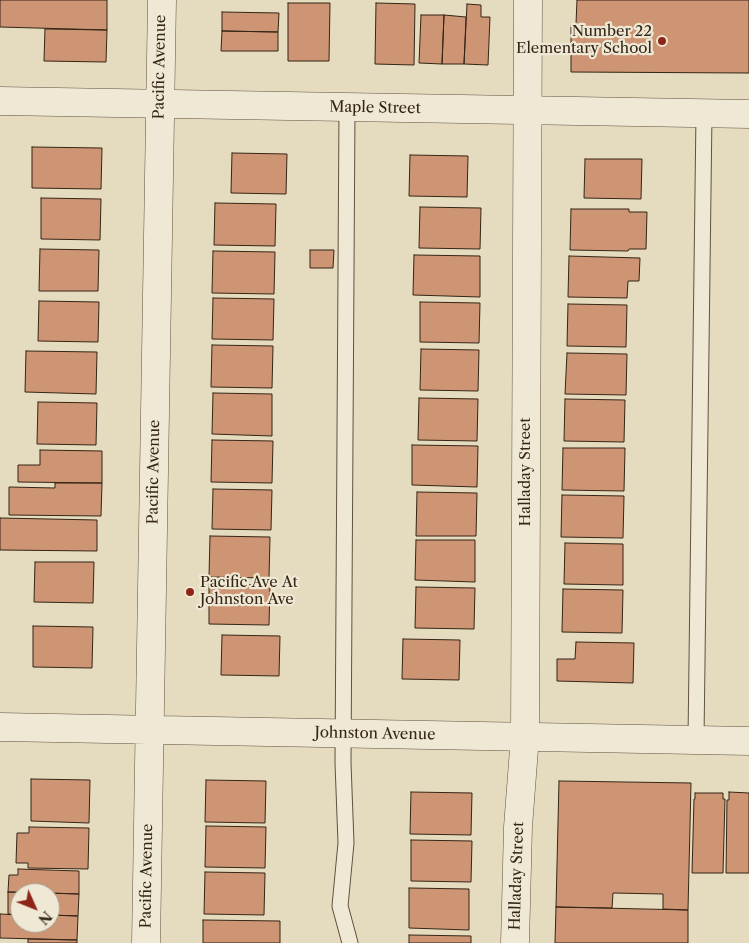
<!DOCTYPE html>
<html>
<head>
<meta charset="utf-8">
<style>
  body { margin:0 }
  #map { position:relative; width:749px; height:943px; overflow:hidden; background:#e5dbbf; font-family:"Libre Caslon Text",serif }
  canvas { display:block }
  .north { position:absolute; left:10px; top:883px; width:50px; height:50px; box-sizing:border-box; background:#eee8d5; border:1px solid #a49a88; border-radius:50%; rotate:134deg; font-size:14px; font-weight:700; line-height:20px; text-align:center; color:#352515 }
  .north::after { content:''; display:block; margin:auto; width:18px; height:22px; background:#8f2418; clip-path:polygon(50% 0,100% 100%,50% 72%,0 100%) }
</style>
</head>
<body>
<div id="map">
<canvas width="749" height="943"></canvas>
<div class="north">N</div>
</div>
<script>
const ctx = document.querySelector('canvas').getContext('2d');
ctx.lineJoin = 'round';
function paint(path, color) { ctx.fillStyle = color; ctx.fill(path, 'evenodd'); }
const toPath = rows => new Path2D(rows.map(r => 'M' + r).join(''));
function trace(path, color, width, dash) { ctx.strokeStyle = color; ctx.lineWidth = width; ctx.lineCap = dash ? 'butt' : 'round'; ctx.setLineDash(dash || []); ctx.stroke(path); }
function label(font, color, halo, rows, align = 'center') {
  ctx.font = font + ' "Libre Caslon Text",serif'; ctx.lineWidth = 4.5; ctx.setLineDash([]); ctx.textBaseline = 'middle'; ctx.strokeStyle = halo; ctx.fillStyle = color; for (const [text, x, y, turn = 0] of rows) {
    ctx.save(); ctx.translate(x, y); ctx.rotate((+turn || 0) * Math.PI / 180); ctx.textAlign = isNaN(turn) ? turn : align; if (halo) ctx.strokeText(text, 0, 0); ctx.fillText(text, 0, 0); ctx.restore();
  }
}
const building = toPath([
  [0,0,107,0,107,30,0,27,0,0],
  [577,0,749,0,749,73,571,72,571,24,576,24,577,0],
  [288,3,330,3,329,61,288,61,288,3],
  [376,3,415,4,414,65,375,64,376,3],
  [467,4,481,5,481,17,490,17,488,65,464,64,467,4],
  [222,12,279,13,278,32,222,31,222,12],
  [421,15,444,15,442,64,419,63,421,15],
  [444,15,466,17,464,64,442,64,444,15],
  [45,29,107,30,106,62,44,61,45,29],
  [222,31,278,32,278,51,221,51,222,31],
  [32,147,102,148,101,189,32,188,32,147],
  [232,153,287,154,286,194,231,193,232,153],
  [410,155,468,156,467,197,409,196,410,155],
  [585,159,642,159,641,199,584,198,585,159],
  [41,198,101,199,100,240,41,239,41,198],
  [215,203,276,204,275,246,214,245,215,203],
  [420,207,481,208,480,249,419,248,420,207],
  [571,209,629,209,629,212,647,212,646,249,629,249,628,251,570,250,571,209],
  [40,249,99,250,98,291,39,291,40,249],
  [310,250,334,250,333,268,310,268,310,250],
  [213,251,275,252,274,294,212,293,213,251],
  [414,255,480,256,480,297,413,295,414,255],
  [569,256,640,258,639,281,628,281,627,298,568,297,569,256],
  [213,298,274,299,273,340,212,339,213,298],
  [39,301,99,302,98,342,38,341,39,301],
  [420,302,480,303,479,343,420,342,420,302],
  [568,304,627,305,626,347,567,346,568,304],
  [212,345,273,346,272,388,211,387,212,345],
  [421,349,479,350,478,391,420,390,421,349],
  [26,351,97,352,96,394,25,392,26,351],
  [567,353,627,354,626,395,565,394,567,353],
  [213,393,272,394,272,436,212,434,213,393],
  [419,398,478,399,477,441,418,440,419,398],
  [565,399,625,400,624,442,564,441,565,399],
  [38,402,97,403,96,445,37,444,38,402],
  [212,440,273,441,272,483,211,482,212,440],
  [412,445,478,446,477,487,412,485,412,445],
  [563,448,625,448,624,491,562,490,563,448],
  [40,450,102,451,102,483,18,482,18,465,40,465,40,450],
  [55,483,102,483,101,516,9,515,9,487,55,488,55,483],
  [213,489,272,490,271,530,212,529,213,489],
  [417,492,477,493,476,536,416,536,417,492],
  [562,495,624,496,623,538,561,537,562,495],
  [0,518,97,520,97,551,0,550,0,518],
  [210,536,270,537,269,578,209,577,210,536],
  [416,540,475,540,475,582,415,580,416,540],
  [565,543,623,544,623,585,564,584,565,543],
  [35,562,94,562,93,603,34,602,35,562],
  [209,584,270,585,269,625,209,624,209,584],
  [416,587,475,588,474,629,415,628,416,587],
  [563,589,623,590,622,633,562,632,563,589],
  [33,626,93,627,92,668,33,667,33,626],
  [222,635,280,636,279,676,221,675,222,635],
  [403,639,460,640,459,680,402,679,403,639],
  [576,642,634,643,633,683,557,681,557,659,575,659,576,642],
  [31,779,90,780,89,823,31,821,31,779],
  [206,780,266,781,265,823,205,822,206,780],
  [559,781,691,783,688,910,663,909,663,894,613,893,612,908,556,907,559,781],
  [411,792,472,793,471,835,410,834,411,792],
  [729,792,749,793,749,873,726,873,727,800,729,800,729,792],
  [695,793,723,793,723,799,725,799,723,873,692,873,694,799,695,799,695,793],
  [206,826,266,827,265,868,205,867,206,826],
  [29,827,89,828,88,869,28,868,28,863,16,863,17,833,29,833,29,827],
  [411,840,472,841,471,882,411,881,411,840],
  [18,869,79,871,79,894,8,892,9,875,18,875,18,869],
  [205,872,265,873,264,915,204,914,205,872],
  [409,888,469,889,469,930,409,928,409,888],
  [8,892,47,893,20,893,20,915,8,914,8,892],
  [50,893,79,894,78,916,50,915,50,893],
  [556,907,688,910,688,943,555,943,556,907],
  [0,914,20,915,20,923,50,923,50,915,78,916,77,940,0,938,0,914],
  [203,920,280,921,280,943,203,943,203,920],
  [409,935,471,936,471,943,409,943,409,935],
  [28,939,77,940,77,943,28,943,28,939]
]);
const service = toPath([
  [347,107,343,763,346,843,340,906,350,943],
  [696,739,704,113]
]);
const minor = toPath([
  [0,101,749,114],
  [515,943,518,827,525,736,528,0]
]);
const tertiary = toPath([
  [0,727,749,741],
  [146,943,162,0]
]);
const markers = [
  [662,41,5,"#8f2418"],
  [190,592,5,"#8f2418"]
];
const poiNames = [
  ["Number 22",652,32],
  ["Elementary School",652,49],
  ["Pacific Ave At",200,583,"left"],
  ["Johnston Ave",200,600,"left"]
];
const streetNames = [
  ["Pacific Avenue",160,67,-89],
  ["Maple Street",375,108,1],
  ["Pacific Avenue",154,472,-89],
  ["Halladay Street",526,472,-90],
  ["Johnston Avenue",375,734,1],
  ["Pacific Avenue",147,876,-89],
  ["Halladay Street",517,876,-88]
];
paint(building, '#cd9574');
trace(building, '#352515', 1);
trace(service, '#615240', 17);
trace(minor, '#615240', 29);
trace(tertiary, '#615240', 29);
trace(service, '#eee8d5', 15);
trace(minor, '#eee8d5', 28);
trace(tertiary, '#eee8d5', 28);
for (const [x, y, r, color] of markers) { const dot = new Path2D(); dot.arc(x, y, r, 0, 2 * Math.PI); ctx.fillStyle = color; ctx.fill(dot); trace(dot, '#eee8d5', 2); }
label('15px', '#352515', '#eee8d5', poiNames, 'right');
label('15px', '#352515', '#eee8d5', streetNames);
</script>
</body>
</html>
